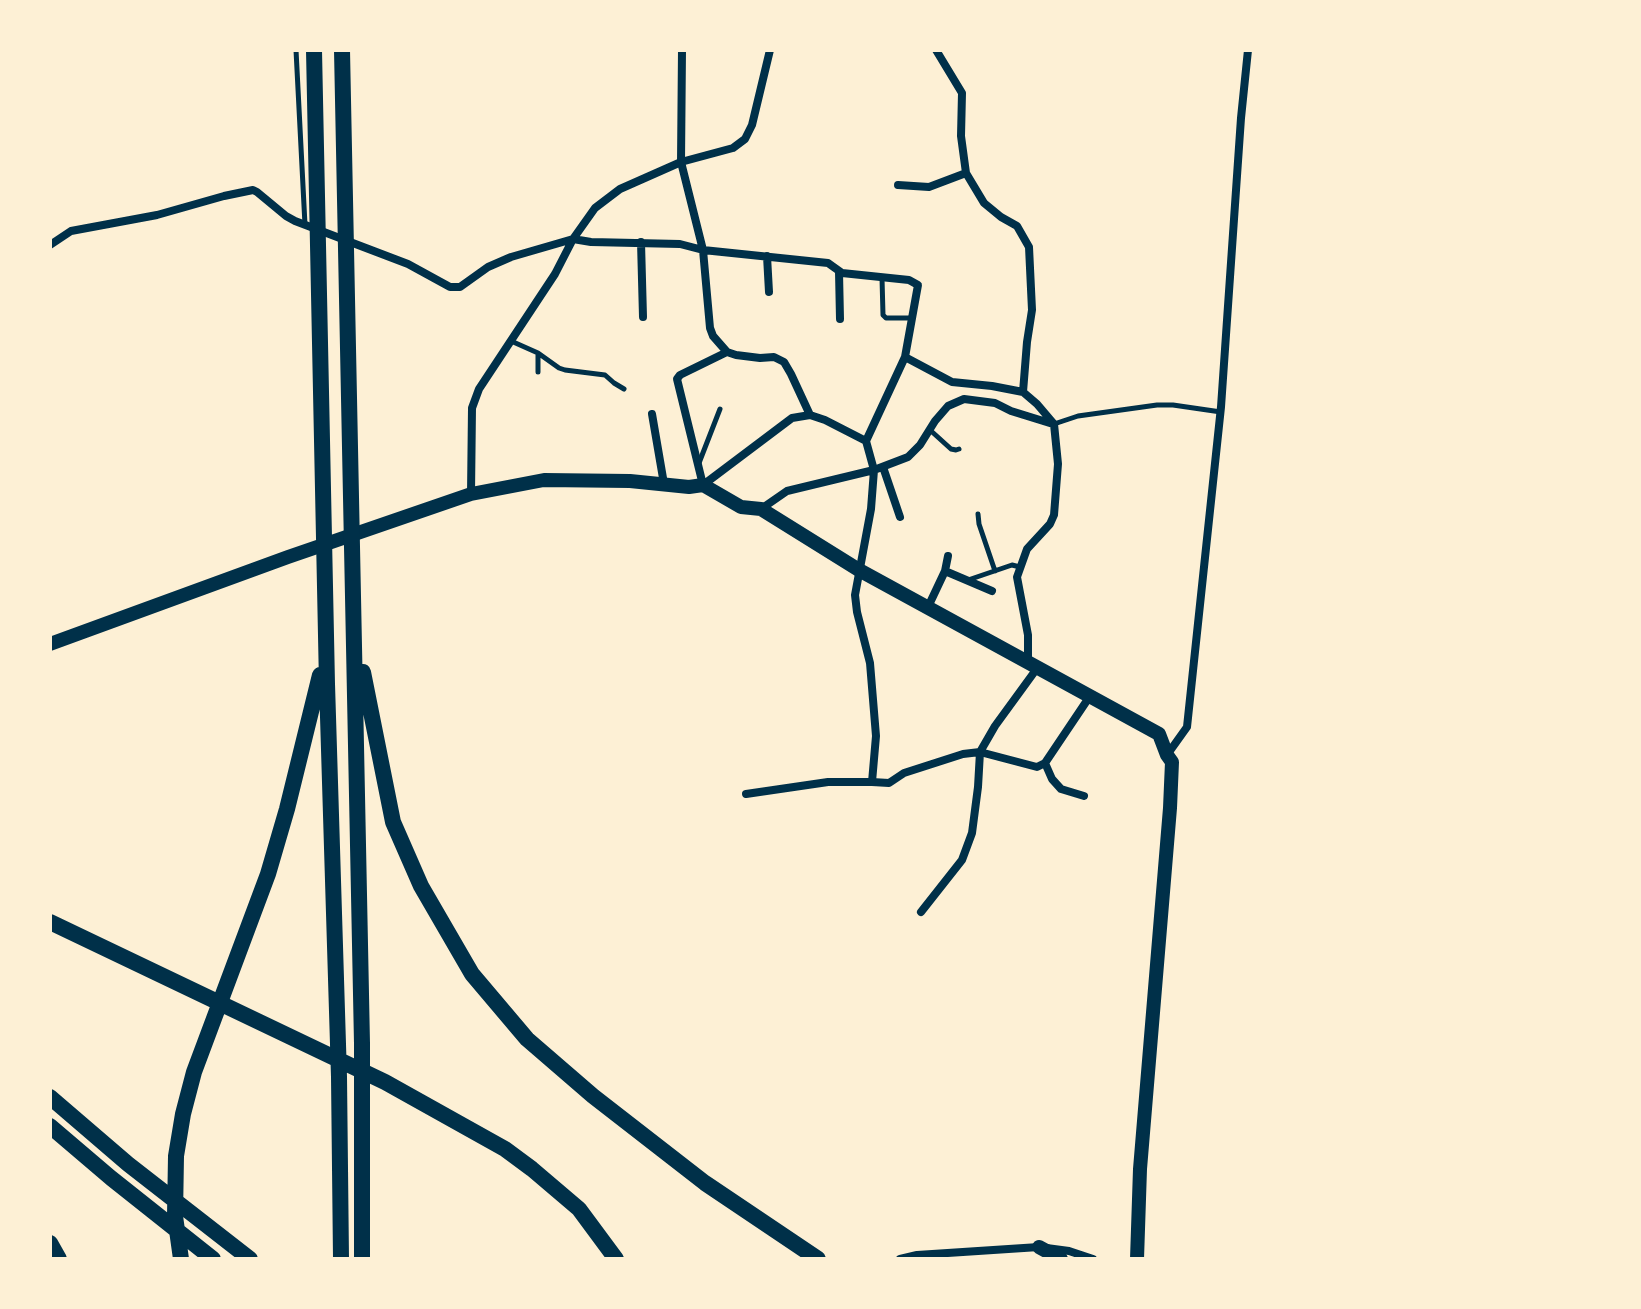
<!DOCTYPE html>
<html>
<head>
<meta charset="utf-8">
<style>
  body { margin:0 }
  #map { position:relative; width:1641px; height:1309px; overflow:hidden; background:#fdf0d5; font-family:"IBM Plex Serif",serif }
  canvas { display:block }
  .frame { position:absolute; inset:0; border:52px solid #fdf0d5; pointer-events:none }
</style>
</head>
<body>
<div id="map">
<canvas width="1641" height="1309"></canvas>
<div class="frame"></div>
</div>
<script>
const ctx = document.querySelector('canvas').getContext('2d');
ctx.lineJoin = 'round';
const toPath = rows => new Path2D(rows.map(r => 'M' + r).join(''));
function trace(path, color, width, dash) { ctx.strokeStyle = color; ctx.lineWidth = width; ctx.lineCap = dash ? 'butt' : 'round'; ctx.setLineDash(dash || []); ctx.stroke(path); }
const service = toPath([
  [296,50,305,225],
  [882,278,883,315,886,318,912,318],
  [511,341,538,353,559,368,565,370,605,375,614,383,624,389],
  [538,354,538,372],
  [1054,424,1078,416,1157,405,1173,405,1221,412],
  [930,430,951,449,956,450,959,449],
  [699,463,720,409],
  [978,514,979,524,995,571],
  [968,580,1012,565,1020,567]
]);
const minor = toPath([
  [770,50,752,125,745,139,733,148,681,162,703,250,710,328,713,336,727,352,736,355,760,358,774,357,784,362,791,374,810,415],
  [936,50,962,93,961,136,966,173,984,203,1001,217,1017,226,1029,247,1032,310,1027,342,1023,392,1037,404,1054,424,1058,464,1054,515,1050,524,1027,549,1017,577,1028,635,1028,662],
  [898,185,929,187,966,173],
  [641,242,643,317],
  [50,245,71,231,157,215,224,196,253,190,257,192,286,216,295,221,408,264,450,287,460,287,488,267,511,257,573,239,591,242,680,244,703,250,828,263,842,273,909,280,918,285,905,357,952,382,992,386,1023,392],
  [767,256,769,292],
  [839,272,840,319],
  [727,352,680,375,677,379,703,485,792,418,810,415,825,420,866,441],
  [905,357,866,441,874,470,871,509,855,595,857,612,870,663,876,736,872,782,889,783,904,773,963,754,980,752,1037,767,1045,763,1090,696],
  [652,414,664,484],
  [883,467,900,517],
  [471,494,472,408,479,389,555,274,573,239,595,208,620,189,681,162,682,50],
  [761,509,787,491,874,470,908,457,920,445,935,421,948,406,964,399,995,403,1011,411,1053,424],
  [945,571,992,591],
  [928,607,945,571,948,556],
  [1167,755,1187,727,1221,407,1241,118,1248,50],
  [1045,763,1052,779,1061,789,1084,796],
  [746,794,828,782,872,782],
  [921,912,962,860,972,833,978,787,980,752,995,726,1038,667],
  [900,1259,917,1255,1039,1247,1069,1251,1093,1259]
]);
const primary = toPath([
  [50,644,288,557,471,494,544,480,630,481,689,487,703,485,741,507,761,509,859,570,1159,734,1167,755,1172,762,1170,808,1140,1169,1137,1259],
  [1039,1247,1061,1259]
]);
const motorway = toPath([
  [314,50,327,684,339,1077,341,1259],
  [342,50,362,1043,362,1259],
  [363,672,393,822,421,886,472,974,527,1039,593,1096,705,1183,818,1259],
  [50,922,385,1082,505,1149,532,1169,579,1209,616,1259],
  [50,1097,128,1164,250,1259],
  [50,1126,111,1178,213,1259],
  [50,1243,59,1259],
  [181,1259,175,1216,176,1156,183,1114,194,1072,268,874,287,809,320,675]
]);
trace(service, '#003049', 5);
trace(minor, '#003049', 8);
trace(primary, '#003049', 14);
trace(motorway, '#003049', 16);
</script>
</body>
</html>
